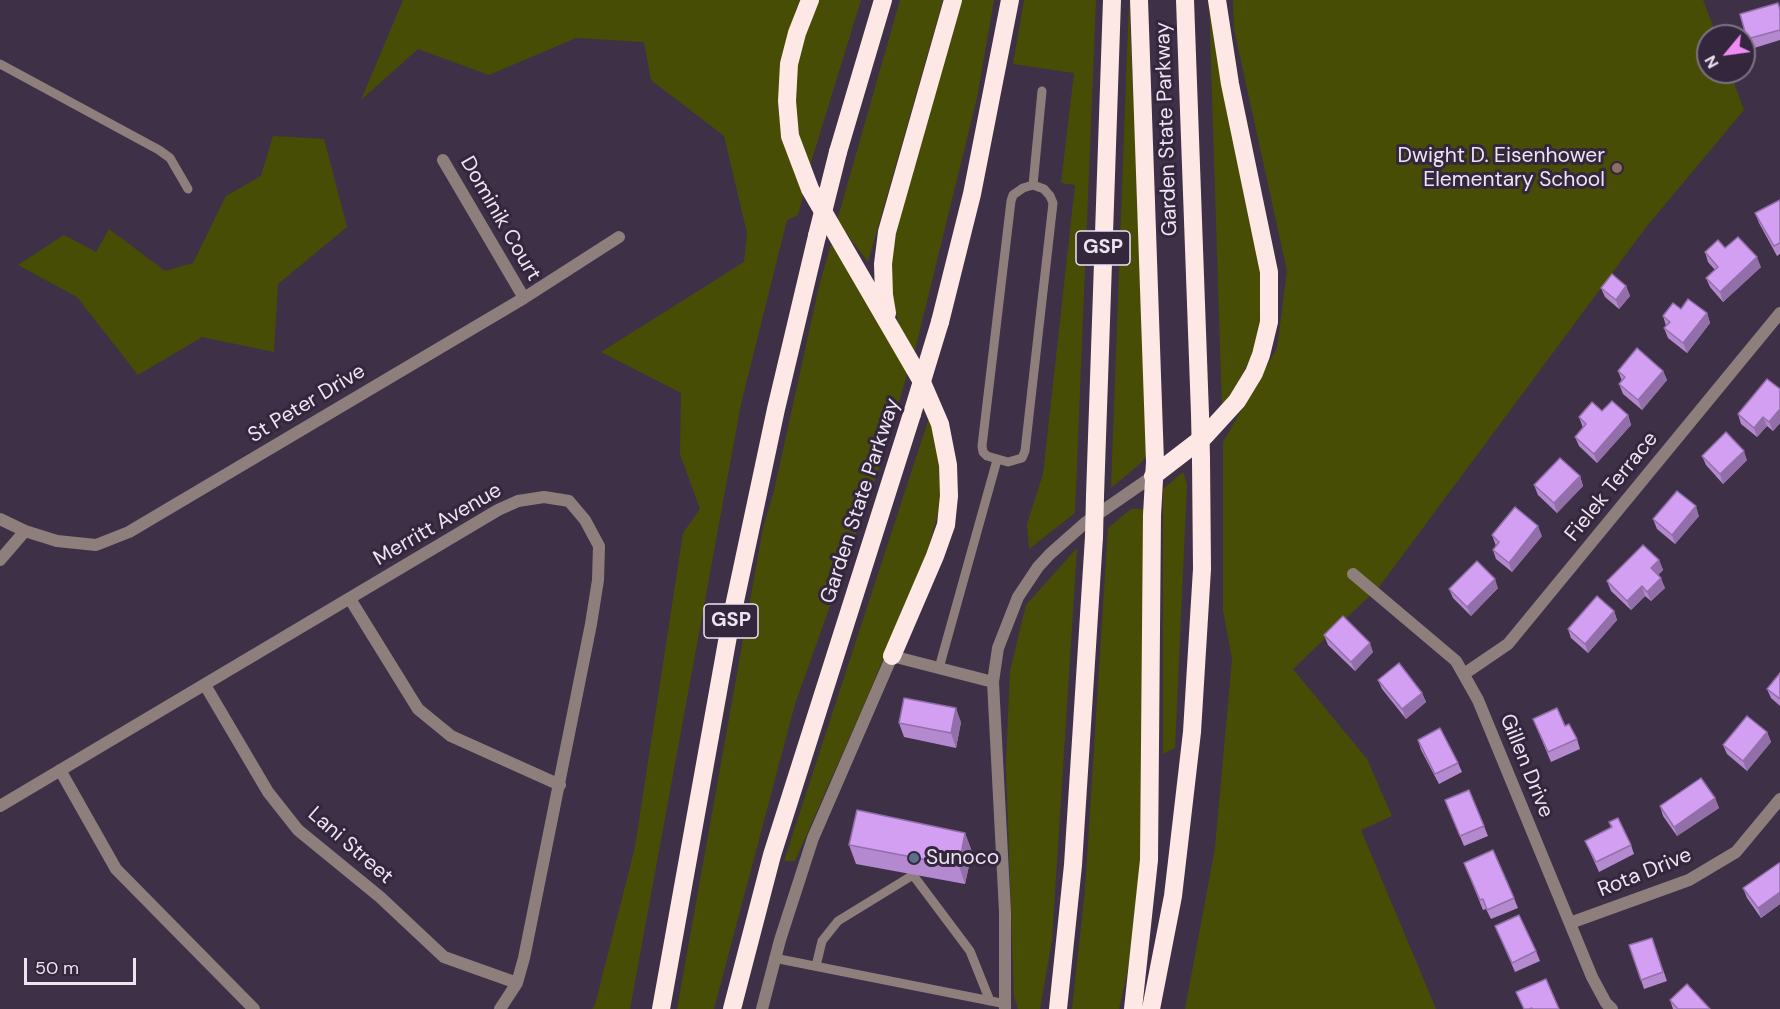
<!DOCTYPE html>
<html>
<head>
<meta charset="utf-8">
<style>
  body { margin:0 }
  #map { position:relative; width:1780px; height:1009px; overflow:hidden; background:#3e3046; font-family:"DM Sans",sans-serif }
  canvas { display:block }
  .north { position:absolute; left:1696px; top:24px; width:60px; height:60px; box-sizing:border-box; background:#34263c; border:2px solid #7e7285; border-radius:50%; rotate:241deg; font-size:16px; font-weight:700; line-height:24px; text-align:center; color:#ede4f2 }
  .north::after { content:''; display:block; margin:auto; width:21px; height:27px; background:#f08bf6; clip-path:polygon(50% 0,100% 100%,50% 72%,0 100%) }
  .scale { position:absolute; left:24px; top:958px; width:112px; height:27px; box-sizing:border-box; border:3px solid #ede4f2; border-top:0; padding-left:8px; font-size:18px; line-height:21px; white-space:nowrap; color:#ede4f2; -webkit-text-stroke:4px #34263c; paint-order:stroke }
</style>
</head>
<body>
<div id="map">
<canvas width="1780" height="1009"></canvas>
<div class="north">N</div>
<div class="scale">50 m</div>
</div>
<script>
const ctx = document.querySelector('canvas').getContext('2d');
ctx.lineJoin = 'round';
function paint(path, color) { ctx.fillStyle = color; ctx.fill(path, 'evenodd'); }
const toPath = rows => new Path2D(rows.map(r => 'M' + r).join(''));
function trace(path, color, width, dash) { ctx.strokeStyle = color; ctx.lineWidth = width; ctx.lineCap = dash ? 'butt' : 'round'; ctx.setLineDash(dash || []); ctx.stroke(path); }
function label(font, color, halo, rows, align = 'center') {
  ctx.font = font + ' "DM Sans",sans-serif'; ctx.lineWidth = 6; ctx.setLineDash([]); ctx.textBaseline = 'middle'; ctx.strokeStyle = halo; ctx.fillStyle = color; for (const [text, x, y, turn = 0] of rows) {
    ctx.save(); ctx.translate(x, y); ctx.rotate((+turn || 0) * Math.PI / 180); ctx.textAlign = isNaN(turn) ? turn : align; if (halo) ctx.strokeText(text, 0, 0); ctx.fillText(text, 0, 0); ctx.restore();
  }
}
const green = toPath([
  [403,0,800,0,796,9,783,77,804,192,798,215,787,220,741,404,630,1009,592,1009,595,1005,635,847,683,533,700,509,680,454,681,393,601,352,744,262,747,233,724,136,651,80,644,42,576,38,489,75,418,49,361,100],
  [816,0,861,0,809,169,796,139,793,89,804,28],
  [900,0,943,0,868,262,837,221],
  [961,0,994,0,977,98,914,354,900,330,891,292,892,243],
  [1024,0,1096,0,1075,513,1029,549,1027,524,1043,474,1075,185,1061,183,1074,73,1013,64],
  [1129,0,1150,449,1142,462,1111,488],
  [1209,0,1263,276,1258,345,1222,411],
  [1233,0,1703,0,1717,36,1708,36,1708,72,1730,72,1744,110,1647,226,1379,587,1293,669,1367,759,1392,816,1361,830,1436,1009,1185,1009,1215,848,1232,659,1223,610,1223,442,1277,348,1287,271,1234,29],
  [273,136,324,139,347,227,278,284,274,352,202,337,138,375,77,297,18,265,64,235,96,252,109,229,165,271,193,263,226,196,261,176],
  [832,241,908,371,880,466,795,704,714,1009,677,1009,763,528,774,491,819,286],
  [929,418,937,440,941,502,928,550,869,693,795,861,784,861],
  [1183,472,1187,484,1175,748,1163,754,1163,489],
  [1131,509,1144,509,1145,856,1127,974,1119,1009,1072,1009,1085,890,1108,528],
  [1077,548,1052,940,1040,1009,1018,1009,1014,997,1006,764,1010,671,1026,605]
]);
const lane = toPath([
  [0,64,159,150,170,158,188,189],
  [1033,185,1044,189,1050,196,1053,203,1025,451,1022,458,1008,462,987,456,983,452,982,446,1011,201,1013,195,1023,188,1033,185],
  [1033,185,1042,91],
  [939,668,997,460],
  [915,864,913,875,970,951,990,1001],
  [774,958,1006,1004],
  [816,966,822,941,838,921,913,875]
]);
const street = toPath([
  [443,160,524,298],
  [0,519,25,531,57,541,96,545,129,532,524,298,619,237],
  [0,560,25,531],
  [1353,574,1456,661,1478,700,1592,977,1606,1003,1612,1009],
  [350,599,418,709,451,736,560,785],
  [1464,674,1508,644,1780,313],
  [205,685,268,792,298,830,380,897,444,957,517,983],
  [60,770,116,869,254,1009],
  [0,806,498,510,518,501,544,497,569,501,585,520,599,546,598,580,591,624,524,958,517,983,500,1009],
  [1570,923,1689,880,1736,852,1780,799],
  [762,1009,780,940,813,838,892,656,993,682],
  [1005,1009,1005,912,993,682,998,648,1018,597,1038,567,1050,554,1085,523,1153,476]
]);
const highway = toPath([
  [810,0,797,33,789,64,787,101,790,136,810,189,921,380,940,424,948,465,949,496,946,525,935,556,892,656],
  [1185,0,1200,414],
  [838,152,883,0],
  [887,313,884,295,883,264,887,232,953,0],
  [940,322,972,194,1010,0],
  [1153,476,1205,436,1237,401,1254,373,1261,355,1269,322,1269,272,1230,84,1217,0],
  [1095,496,1112,0],
  [661,1009,730,625,776,409,817,236],
  [732,1009,772,855,912,414],
  [1058,1009,1073,865,1094,537],
  [1133,1009,1149,860,1152,515,1155,462,1139,0],
  [1151,1009,1173,896,1192,732,1202,569,1201,459]
]);
const highwayBridge = toPath([
  [817,236,838,152],
  [912,414,940,322],
  [1200,414,1201,459],
  [1094,537,1095,496]
]);
const wall = toPath([
  [1780,8,1780,40,1751,49,1747,39],
  [1780,200,1780,254,1777,256,1759,223,1755,213],
  [1725,248,1761,267,1723,302,1710,287,1706,278,1715,270,1708,262,1705,252],
  [1626,286,1630,296,1619,309,1605,297,1601,288],
  [1681,309,1707,313,1710,323,1687,353,1668,338,1664,328,1666,326,1663,316],
  [1618,371,1663,371,1667,380,1642,410,1623,394,1619,384,1622,381],
  [1780,389,1780,423,1773,431,1767,426,1757,437,1741,424,1738,414],
  [1602,411,1628,415,1631,425,1597,463,1579,446,1575,437,1583,428,1579,417],
  [1702,456,1747,460,1723,484,1706,465],
  [1580,476,1583,486,1557,513,1538,495,1534,485],
  [1699,516,1675,544,1657,529,1653,519],
  [1492,535,1542,536,1512,572,1496,559,1493,550,1496,546],
  [1659,560,1663,570,1658,575,1665,588,1651,601,1645,596,1631,610,1611,591,1607,581],
  [1498,588,1471,616,1453,598,1449,589],
  [1614,611,1617,620,1588,653,1571,638,1568,629],
  [1324,635,1373,652,1355,671,1328,645],
  [1780,673,1780,706,1771,698,1767,689],
  [1378,680,1422,693,1426,702,1406,719,1382,689],
  [1533,719,1577,739,1580,749,1551,762],
  [961,722,956,748,904,737,899,723],
  [1767,732,1771,742,1747,771,1727,754,1723,745],
  [1418,740,1458,763,1462,772,1439,784,1421,750],
  [1715,798,1719,808,1677,836,1663,816,1660,806],
  [1445,800,1484,826,1488,836,1464,846],
  [1609,822,1631,845,1634,854,1599,872,1585,841,1611,828],
  [965,833,972,852,965,884,856,864,849,845],
  [1464,863,1514,898,1518,908,1491,919,1486,909,1483,910],
  [1780,864,1780,904,1761,918,1747,898,1743,888],
  [1495,926,1536,951,1540,961,1515,972],
  [1652,938,1667,981,1644,989,1629,945],
  [1670,1000,1710,1009,1673,1009]
]);
const shadedWall = toPath([
  [1757,257,1761,267,1723,302,1720,292],
  [1626,286,1630,296,1619,309,1616,300],
  [1707,313,1710,323,1687,353,1683,343],
  [1663,371,1667,380,1642,410,1638,400],
  [1780,409,1780,423,1773,431,1769,422],
  [1628,415,1631,425,1597,463,1594,454],
  [1763,417,1767,426,1757,437,1754,428],
  [1744,451,1747,460,1723,484,1720,474],
  [1580,476,1583,486,1557,513,1554,503],
  [1696,506,1699,516,1675,544,1672,535],
  [1538,526,1542,536,1512,572,1509,563],
  [1659,560,1663,570,1655,578,1651,568],
  [1661,578,1665,588,1651,601,1647,592],
  [1495,579,1498,588,1471,616,1467,607],
  [1642,586,1645,596,1631,610,1627,601],
  [1614,611,1617,620,1588,653,1585,644],
  [1370,643,1373,652,1355,671,1351,662],
  [1422,693,1426,702,1406,719,1402,709],
  [956,708,961,722,956,748,951,733],
  [1767,732,1771,742,1747,771,1743,761],
  [1715,798,1719,808,1677,836,1674,827],
  [965,833,972,852,965,884,959,866],
  [1780,892,1780,904,1761,918,1758,908]
]);
const building = toPath([
  [1778,3,1780,10,1780,30,1747,39,1740,14,1778,3],
  [1780,200,1780,243,1774,246,1755,213,1780,200],
  [1738,237,1757,257,1720,292,1706,278,1718,267,1705,252,1718,240,1725,248,1738,237],
  [1612,274,1626,286,1616,300,1601,288,1612,274],
  [1688,299,1707,313,1683,343,1664,328,1670,322,1663,316,1673,303,1681,309,1688,299],
  [1637,348,1663,371,1638,400,1619,384,1625,377,1618,371,1637,348],
  [1767,379,1780,389,1780,409,1769,422,1763,417,1754,428,1738,414,1767,379],
  [1612,401,1628,415,1594,454,1575,437,1586,424,1579,417,1592,402,1602,411,1612,401],
  [1726,432,1744,451,1720,474,1702,456,1726,432],
  [1560,458,1580,476,1554,503,1534,485,1560,458],
  [1677,491,1696,506,1672,535,1653,519,1677,491],
  [1515,507,1538,526,1509,563,1493,550,1499,542,1492,535,1515,507],
  [1643,545,1659,560,1651,568,1661,578,1647,592,1642,586,1627,601,1607,581,1643,545],
  [1477,561,1495,579,1467,607,1449,589,1477,561],
  [1597,596,1614,611,1585,644,1568,629,1597,596],
  [1343,616,1370,643,1351,662,1324,635,1343,616],
  [1399,663,1422,693,1402,709,1378,680,1399,663],
  [1780,673,1780,699,1767,689,1780,673],
  [904,698,956,708,951,733,899,723,904,698],
  [1557,708,1565,726,1569,724,1577,739,1548,752,1533,719,1557,708],
  [1747,716,1767,732,1743,761,1723,745,1747,716],
  [1440,728,1458,763,1435,774,1418,740,1440,728],
  [1701,778,1715,798,1674,827,1660,806,1701,778],
  [1469,790,1484,826,1460,836,1445,800,1469,790],
  [857,810,965,833,959,866,849,845,857,810],
  [1618,818,1631,845,1596,862,1585,841,1612,827,1609,822,1618,818],
  [1493,850,1514,898,1487,910,1483,899,1480,900,1464,863,1493,850],
  [1779,863,1780,864,1780,892,1758,908,1743,888,1779,863],
  [1519,915,1536,951,1512,963,1495,926,1519,915],
  [1652,938,1663,972,1641,980,1629,945,1652,938],
  [1546,979,1559,1009,1532,1009,1532,1008,1529,1009,1524,1009,1516,992,1546,979],
  [1687,984,1710,1009,1678,1009,1670,1000,1687,984]
]);
const markers = [
  [1617,168,6,"#8d6e63"],
  [914,858,6,"#5c6f8a"]
];
const shields = [
  [1103,248,54],
  [731,621,54]
];
const shieldNames = [
  ["GSP",1103,248],
  ["GSP",731,621]
];
const streetNames = [
  ["Garden State Parkway",1167,129,-92],
  ["Dominik Court",500,219,60],
  ["St Peter Drive",307,404,-31],
  ["Fielek Terrace",1612,487,-51],
  ["Garden State Parkway",861,501,-72],
  ["Merritt Avenue",438,525,-30],
  ["Gillen Drive",1526,766,68],
  ["Lani Street",350,846,41],
  ["Rota Drive",1645,873,-22]
];
const poiNames = [
  ["Dwight D. Eisenhower",1605,156],
  ["Elementary School",1605,180],
  ["Sunoco",926,858,"left"]
];
paint(green, '#484d06');
trace(lane, '#8e7f7d', 9);
trace(street, '#8e7f7d', 12);
trace(highway, '#fee8e5', 18);
trace(highwayBridge, '#fee8e5', 18);
paint(wall, '#b589d0');
paint(shadedWall, '#936fa9');
paint(building, '#d29ff2');
trace(building, '#936fa9', 1.5);
for (const [x, y, r, color] of markers) { const dot = new Path2D(); dot.arc(x, y, r, 0, 2 * Math.PI); ctx.fillStyle = color; ctx.fill(dot); trace(dot, '#34263c', 2); }
for (const [x, y, w] of shields) { const box = new Path2D(); box.roundRect(x - w / 2, y - 17, w, 34, 4.5); ctx.fillStyle = '#34263c'; ctx.fill(box); trace(box, '#ede4f2', 1.5); }
label('bold 20px', '#ede4f2', null, shieldNames);
label('21px', '#ede4f2', '#34263c', streetNames);
label('21px', '#ede4f2', '#34263c', poiNames, 'right');
</script>
</body>
</html>
